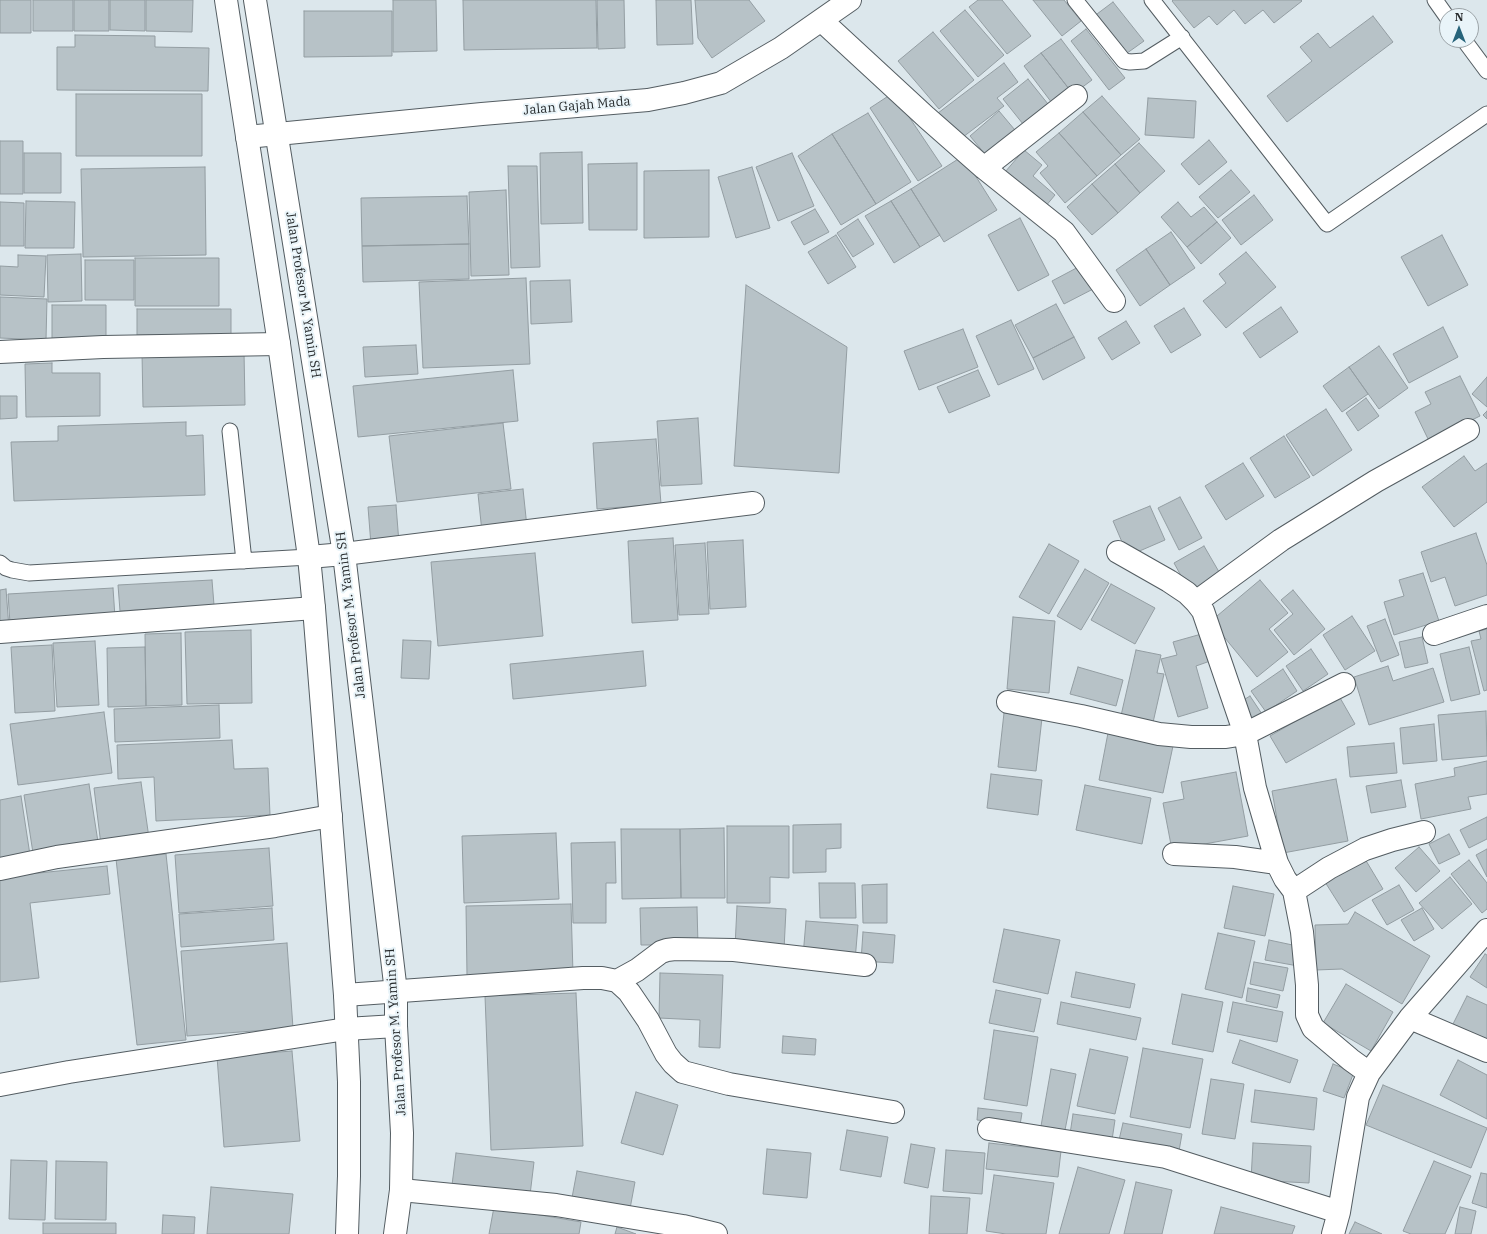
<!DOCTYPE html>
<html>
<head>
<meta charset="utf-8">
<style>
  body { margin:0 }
  #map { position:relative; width:1487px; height:1234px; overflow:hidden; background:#dce7ec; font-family:"IBM Plex Serif",serif }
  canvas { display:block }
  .north { position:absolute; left:1439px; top:8px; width:40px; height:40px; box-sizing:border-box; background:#e9f4f9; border:1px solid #9ba3a7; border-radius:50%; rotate:0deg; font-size:11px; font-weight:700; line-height:16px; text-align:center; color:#262a2c }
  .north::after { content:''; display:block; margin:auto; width:14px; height:18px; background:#27647b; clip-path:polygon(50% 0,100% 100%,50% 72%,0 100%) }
</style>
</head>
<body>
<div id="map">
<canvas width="1487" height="1234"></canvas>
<div class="north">N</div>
</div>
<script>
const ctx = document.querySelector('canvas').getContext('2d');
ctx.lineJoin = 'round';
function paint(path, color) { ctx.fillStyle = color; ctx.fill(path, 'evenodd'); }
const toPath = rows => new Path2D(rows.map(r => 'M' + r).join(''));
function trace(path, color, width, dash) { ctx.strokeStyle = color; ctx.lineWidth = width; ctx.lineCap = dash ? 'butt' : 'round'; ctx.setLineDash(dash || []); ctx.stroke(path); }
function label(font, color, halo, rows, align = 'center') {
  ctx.font = font + ' "IBM Plex Serif",serif'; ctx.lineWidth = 4; ctx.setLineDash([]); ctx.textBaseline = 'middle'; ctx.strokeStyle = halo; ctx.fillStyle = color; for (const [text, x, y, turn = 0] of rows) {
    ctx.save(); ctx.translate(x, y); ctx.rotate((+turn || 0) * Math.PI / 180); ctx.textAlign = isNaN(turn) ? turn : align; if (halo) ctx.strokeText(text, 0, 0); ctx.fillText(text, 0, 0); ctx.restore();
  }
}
const building = toPath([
  [0,0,31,0,31,33,0,33,0,0],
  [33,0,73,0,73,31,33,31,33,0],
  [74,0,109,0,109,31,74,31,74,0],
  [110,0,145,0,145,31,110,30,110,0],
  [146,0,193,0,192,32,146,31,146,0],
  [393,0,436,0,437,51,393,52,393,0],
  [463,0,596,0,597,48,464,50,463,0],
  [597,0,624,0,625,48,598,49,597,0],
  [656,0,691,0,693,44,657,45,656,0],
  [695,0,749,0,765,21,712,58,698,38,695,0],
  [978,0,1002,0,1031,36,1007,54,969,7,978,0],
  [1033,0,1064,0,1081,21,1062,36,1033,0],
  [1173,0,1301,0,1302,1,1274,23,1263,10,1245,24,1234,10,1217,25,1209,16,1194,28,1172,1,1173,0],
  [1113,2,1144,41,1123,56,1093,17,1113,2],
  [965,10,1004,55,978,77,940,31,965,10],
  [304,11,392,11,392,56,304,57,304,11],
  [1373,16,1393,42,1287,122,1267,96,1312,61,1300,47,1318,33,1330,48,1373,16],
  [1086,29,1125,78,1109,90,1071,41,1086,29],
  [933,32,974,80,939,109,898,61,933,32],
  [75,35,155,36,155,47,209,48,208,91,57,90,57,47,75,47,75,35],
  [1061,39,1092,80,1073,94,1041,53,1061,39],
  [1041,53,1073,94,1055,107,1024,66,1041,53],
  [1004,63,1018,82,997,98,1004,106,959,140,938,113,1004,63],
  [1028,79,1048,104,1023,124,1003,99,1028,79],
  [893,93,942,166,918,181,870,108,893,93],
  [76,94,202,94,202,156,76,156,76,94],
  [1102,96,1140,139,1121,155,1083,112,1102,96],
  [1148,98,1196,101,1194,138,1145,135,1148,98],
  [999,111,1020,136,990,160,970,136,999,111],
  [1083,112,1121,155,1097,176,1059,133,1083,112],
  [868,113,911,182,876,204,832,134,868,113],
  [1059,133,1097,176,1065,203,1040,173,1048,166,1036,152,1059,133],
  [832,134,876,204,841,225,798,156,832,134],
  [1209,140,1227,162,1199,185,1181,164,1209,140],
  [0,141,23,141,23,194,0,194,0,141],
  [1139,143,1165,171,1140,193,1115,164,1139,143],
  [1024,150,1042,165,1033,176,1055,195,1045,207,1005,172,1024,150],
  [582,152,583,223,541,224,540,153,582,152],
  [24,153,61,153,61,193,24,193,24,153],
  [792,153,814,206,778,221,756,167,792,153],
  [963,156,997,210,944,242,911,189,963,156],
  [637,163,637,230,589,230,588,164,637,163],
  [1115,164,1140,193,1118,213,1092,184,1115,164],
  [508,166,537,166,540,267,511,268,508,166],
  [205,167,206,255,83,257,81,169,205,167],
  [752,167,770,228,736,238,718,177,752,167],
  [709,170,709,237,644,238,644,171,709,170],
  [1231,170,1250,192,1218,218,1199,197,1231,170],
  [1092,184,1118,213,1092,235,1067,207,1092,184],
  [911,189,940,235,920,247,891,201,911,189],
  [506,190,509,275,471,276,469,192,506,190],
  [1254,195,1273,220,1241,245,1222,220,1254,195],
  [467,196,469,244,362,246,361,198,467,196],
  [26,201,75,202,74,248,25,248,26,201],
  [891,201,920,247,894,263,865,216,891,201],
  [0,202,24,203,24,246,0,246,0,202],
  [1178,202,1191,217,1204,207,1217,222,1187,247,1161,217,1178,202],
  [815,209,829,232,804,245,791,222,815,209],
  [1020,218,1049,275,1018,291,988,235,1020,218],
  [858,219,874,244,853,257,837,233,858,219],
  [1217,222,1231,238,1201,264,1187,247,1217,222],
  [1171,232,1195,268,1170,285,1146,249,1171,232],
  [836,235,856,267,828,284,808,252,836,235],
  [1442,235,1468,285,1428,306,1401,257,1442,235],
  [469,244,469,279,363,282,362,246,469,244],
  [1146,249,1170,285,1140,306,1116,270,1146,249],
  [1246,252,1276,287,1226,328,1203,301,1226,283,1219,274,1246,252],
  [81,254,82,301,48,302,47,255,81,254],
  [18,255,46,256,44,297,0,295,0,266,18,267,18,255],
  [135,258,219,258,219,306,135,306,135,258],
  [85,260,134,260,134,300,85,300,85,260],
  [1084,264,1097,287,1064,304,1052,281,1084,264],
  [526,278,530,364,423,368,419,282,526,278],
  [570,280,572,322,531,324,530,281,570,280],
  [746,285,847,347,839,473,734,466,746,285],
  [0,297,47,299,46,340,0,338,0,297],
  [1056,304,1074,337,1033,358,1015,325,1056,304],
  [52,305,106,305,106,340,52,340,52,305],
  [1281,307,1298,332,1260,358,1243,333,1281,307],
  [1184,308,1201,335,1171,353,1154,326,1184,308],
  [137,309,231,309,231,334,137,335,137,309],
  [1011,320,1034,369,998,385,976,336,1011,320],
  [1126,321,1140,343,1112,360,1098,338,1126,321],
  [1443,327,1458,357,1409,383,1393,354,1443,327],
  [963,329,978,367,919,390,904,351,963,329],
  [1074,337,1085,358,1043,380,1033,358,1074,337],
  [416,345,418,374,365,377,363,347,416,345],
  [1379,346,1408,388,1379,409,1349,367,1379,346],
  [244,351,245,405,143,407,142,353,244,351],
  [52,363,52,373,100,373,100,416,26,417,25,364,52,363],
  [1349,367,1368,394,1342,412,1323,386,1349,367],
  [513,370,518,421,358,437,353,386,513,370],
  [978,370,990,396,949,413,937,387,978,370],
  [1460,376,1480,416,1429,441,1415,412,1431,404,1425,392,1460,376],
  [1487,377,1487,407,1472,394,1487,377],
  [0,396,17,396,17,418,0,419,0,396],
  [1366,398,1379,416,1358,431,1346,413,1366,398],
  [1326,409,1352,450,1313,476,1286,435,1326,409],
  [1487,411,1487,419,1483,415,1487,411],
  [698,418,702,484,661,486,657,421,698,418],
  [186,422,186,436,203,435,205,495,14,501,11,442,58,441,58,426,186,422],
  [503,423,511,489,397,502,389,436,503,423],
  [1284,436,1310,477,1275,498,1250,458,1284,436],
  [656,439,661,504,597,509,593,443,656,439],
  [1464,456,1475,471,1487,463,1487,502,1454,527,1422,487,1464,456],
  [1243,463,1264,496,1226,520,1205,486,1243,463],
  [523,489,527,527,482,532,478,494,523,489],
  [1180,497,1202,538,1179,550,1158,508,1180,497],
  [396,505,399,543,371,545,368,507,396,505],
  [1150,506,1165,540,1128,556,1113,521,1150,506],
  [1476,533,1487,565,1487,595,1455,606,1445,577,1431,582,1421,552,1476,533],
  [673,538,678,620,632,623,628,541,673,538],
  [743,540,746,607,710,609,707,542,743,540],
  [705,543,709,614,679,615,675,545,705,543],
  [1049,544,1079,561,1049,614,1019,597,1049,544],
  [1204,546,1222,577,1191,594,1174,563,1204,546],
  [535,553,543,636,438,646,431,562,535,553],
  [1085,569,1109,583,1081,630,1057,616,1085,569],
  [1423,573,1439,621,1394,635,1384,602,1404,596,1399,580,1423,573],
  [212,580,214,605,120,611,118,585,212,580],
  [1260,580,1288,613,1269,629,1288,652,1257,677,1211,621,1260,580],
  [1111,584,1155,608,1135,644,1091,620,1111,584],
  [113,588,115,617,10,623,8,594,113,588],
  [6,589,9,628,0,629,0,590,6,589],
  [1293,590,1325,629,1294,655,1274,630,1293,614,1281,600,1293,590],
  [1352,616,1375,651,1345,670,1323,635,1352,616],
  [1013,617,1055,621,1049,693,1007,689,1013,617],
  [1385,619,1399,655,1381,662,1367,626,1385,619],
  [1487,629,1487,690,1484,691,1471,641,1481,639,1479,631,1487,629],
  [251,630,252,703,187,704,185,632,251,630],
  [181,633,182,705,146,706,145,634,181,633],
  [1205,633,1213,660,1196,666,1208,708,1178,717,1161,659,1177,655,1173,642,1205,633],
  [1422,637,1428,663,1405,668,1399,642,1422,637],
  [403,640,431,641,429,679,401,678,403,640],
  [95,641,99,705,57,707,53,643,95,641],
  [52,645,55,711,15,713,11,647,52,645],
  [145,647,146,706,108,707,107,648,145,647],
  [1469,647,1480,694,1451,701,1440,654,1469,647],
  [1311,649,1328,674,1303,691,1286,666,1311,649],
  [1136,650,1161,655,1157,673,1164,674,1152,727,1120,720,1136,650],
  [643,651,646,686,513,699,510,664,643,651],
  [1388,666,1393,681,1433,668,1444,702,1369,725,1354,677,1388,666],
  [1078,667,1123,680,1116,706,1070,694,1078,667],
  [1283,669,1297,691,1266,712,1251,691,1283,669],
  [1250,696,1262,714,1250,722,1237,704,1250,696],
  [1339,696,1355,724,1286,763,1270,736,1339,696],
  [219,705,220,738,115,742,114,709,219,705],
  [1486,711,1487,756,1442,760,1438,715,1486,711],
  [104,712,112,773,18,785,10,724,104,712],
  [1004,713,1042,718,1036,771,998,767,1004,713],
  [1434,724,1437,761,1403,764,1400,728,1434,724],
  [1108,733,1173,746,1163,793,1099,780,1108,733],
  [232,740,234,769,268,768,270,815,156,821,154,777,118,779,117,745,232,740],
  [1394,743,1397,773,1350,777,1347,747,1394,743],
  [1487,761,1487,794,1468,797,1471,809,1421,819,1415,784,1455,776,1454,768,1487,761],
  [1236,772,1248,836,1172,850,1163,803,1184,799,1181,782,1236,772],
  [991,774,1042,780,1038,815,987,808,991,774],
  [1336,779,1348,841,1283,853,1272,791,1336,779],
  [1401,780,1406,807,1371,813,1366,786,1401,780],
  [141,782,149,838,101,845,94,788,141,782],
  [89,784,98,842,33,853,24,795,89,784],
  [1085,785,1151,798,1142,844,1076,830,1085,785],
  [21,796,30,855,0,860,0,800,21,796],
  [1487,817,1487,839,1469,848,1460,830,1487,817],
  [841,824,841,848,826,849,826,872,793,873,793,825,841,824],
  [727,826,789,826,789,878,770,877,770,903,727,903,727,826],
  [724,828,725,898,681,898,680,829,724,828],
  [621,829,680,829,681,898,622,899,621,829],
  [556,833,559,899,464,903,462,836,556,833],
  [1449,834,1460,854,1439,864,1429,844,1449,834],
  [615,842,616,883,606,883,606,923,573,923,571,843,615,842],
  [1419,847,1440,871,1416,892,1395,868,1419,847],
  [269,848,273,906,179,913,175,855,269,848],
  [1487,849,1487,877,1476,855,1487,849],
  [166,854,186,1040,137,1045,116,859,166,854],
  [1365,859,1383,889,1344,912,1325,882,1365,859],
  [1469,860,1487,883,1487,909,1482,913,1451,874,1469,860],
  [107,866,110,894,30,903,39,978,0,982,0,877,107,866],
  [1450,877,1472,904,1442,929,1419,903,1450,877],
  [819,883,855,883,856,918,820,918,819,883],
  [887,884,887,923,863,923,862,885,887,884],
  [1399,885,1414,910,1387,925,1372,900,1399,885],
  [1233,886,1274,894,1265,936,1224,928,1233,886],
  [571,904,573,974,467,976,466,906,571,904],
  [737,906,786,909,784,950,735,947,737,906],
  [697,907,698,945,641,945,640,908,697,907],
  [272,908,274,940,181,947,179,914,272,908],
  [1422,908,1434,929,1414,941,1401,920,1422,908],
  [1355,912,1430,956,1402,1004,1342,969,1316,970,1315,925,1348,924,1355,912],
  [806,921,858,925,855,961,803,956,806,921],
  [1004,929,1060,940,1048,994,993,982,1004,929],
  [863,932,895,935,893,963,861,961,863,932],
  [1218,933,1255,941,1242,998,1205,989,1218,933],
  [1269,940,1302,947,1298,966,1265,960,1269,940],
  [287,943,293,1028,187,1036,181,951,287,943],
  [1485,954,1487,955,1487,988,1470,977,1485,954],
  [1254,962,1288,968,1283,991,1250,984,1254,962],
  [1076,972,1135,984,1130,1008,1071,997,1076,972],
  [660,973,723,975,720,1048,699,1047,700,1020,659,1018,660,973],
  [1346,984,1393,1012,1371,1051,1323,1023,1346,984],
  [1248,988,1280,995,1277,1008,1246,1001,1248,988],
  [996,990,1041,999,1034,1032,989,1023,996,990],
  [576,993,583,1146,491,1150,485,996,576,993],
  [1182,994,1223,1002,1213,1052,1172,1044,1182,994],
  [1467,996,1487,1005,1487,1047,1450,1030,1467,996],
  [1061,1002,1141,1018,1136,1040,1057,1024,1061,1002],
  [1233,1002,1283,1012,1277,1042,1227,1032,1233,1002],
  [994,1030,1038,1037,1027,1106,984,1099,994,1030],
  [783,1036,816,1039,815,1055,782,1053,783,1036],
  [1240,1040,1298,1060,1290,1083,1232,1063,1240,1040],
  [1143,1048,1203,1059,1190,1128,1130,1117,1143,1048],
  [1090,1049,1128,1057,1115,1114,1077,1106,1090,1049],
  [292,1051,300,1141,224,1147,217,1057,292,1051],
  [1458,1060,1487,1075,1487,1119,1440,1095,1458,1060],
  [1333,1064,1354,1072,1344,1098,1323,1091,1333,1064],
  [1051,1069,1076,1074,1065,1130,1041,1126,1051,1069],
  [1211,1079,1244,1084,1235,1139,1202,1134,1211,1079],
  [1383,1085,1487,1128,1471,1168,1366,1125,1383,1085],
  [1255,1090,1317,1098,1314,1130,1251,1122,1255,1090],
  [636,1092,678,1105,663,1155,621,1143,636,1092],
  [978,1108,1022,1113,1020,1125,977,1120,978,1108],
  [1073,1114,1115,1120,1112,1140,1070,1134,1073,1114],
  [1123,1123,1182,1134,1179,1151,1119,1140,1123,1123],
  [847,1130,888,1137,881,1177,840,1170,847,1130],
  [989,1143,1061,1151,1058,1177,986,1169,989,1143],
  [1253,1143,1311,1146,1309,1183,1251,1180,1253,1143],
  [911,1144,935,1148,928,1188,904,1183,911,1144],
  [767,1149,811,1153,807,1198,763,1194,767,1149],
  [946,1150,985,1153,982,1194,943,1191,946,1150],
  [456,1153,534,1162,530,1195,452,1185,456,1153],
  [11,1160,47,1161,45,1220,9,1219,11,1160],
  [56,1161,107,1162,106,1220,55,1219,56,1161],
  [1434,1161,1471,1176,1445,1234,1411,1234,1403,1231,1434,1161],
  [1078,1167,1125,1180,1109,1234,1059,1234,1078,1167],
  [577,1171,635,1182,629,1214,571,1203,577,1171],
  [1481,1173,1487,1174,1487,1208,1472,1203,1481,1173],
  [994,1175,1054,1183,1046,1234,1006,1234,986,1231,994,1175],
  [1136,1182,1172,1190,1162,1234,1124,1234,1136,1182],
  [211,1187,293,1194,289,1234,207,1234,211,1187],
  [931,1196,970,1198,967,1234,929,1234,931,1196],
  [494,1207,581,1222,579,1234,489,1234,494,1207],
  [1221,1207,1295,1226,1292,1234,1214,1234,1221,1207],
  [1460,1207,1476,1211,1471,1234,1455,1234,1460,1207],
  [163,1215,195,1217,194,1234,162,1234,163,1215],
  [1355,1222,1382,1234,1349,1234,1355,1222],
  [43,1223,116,1223,116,1234,43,1234,43,1223],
  [617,1227,636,1234,615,1234,617,1227]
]);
const lane = toPath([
  [1075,0,1124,61,1130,62,1144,61,1182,37],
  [1152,0,1327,224,1487,114],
  [1435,0,1447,17],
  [1464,40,1487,71],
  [230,431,244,561],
  [0,563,6,568,12,570,29,573,309,557]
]);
const street = toPath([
  [822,21,926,117,984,168,1064,232,1114,301],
  [984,168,1076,96],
  [0,352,103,347,279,344],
  [1118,552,1169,581,1187,593,1196,602,1203,611,1245,734,1255,788,1277,863,1285,879,1294,891,1302,932,1307,985,1307,1015,1313,1028,1351,1060,1369,1073],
  [309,557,344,554,753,503],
  [1196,602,1281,540,1376,481,1468,430],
  [0,632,314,608],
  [1434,634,1487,616],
  [1008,702,1081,716,1159,734,1191,737,1226,737,1245,734,1344,684],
  [1174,854,1235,857,1277,863],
  [0,869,57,857,275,826,331,816],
  [1294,891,1329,868,1365,849,1392,840,1424,832],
  [617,981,637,970,661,952,667,950,675,949,734,950,865,965],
  [345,995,583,978,602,978,617,981,629,992,648,1020,666,1054,673,1063,683,1072,729,1084,893,1112],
  [1410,1018,1487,1051],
  [0,1085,69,1072,346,1029,396,1026],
  [989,1129,1166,1157,1339,1212],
  [401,1190,556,1205,683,1226,716,1234],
  [1333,1234,1339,1212,1358,1097,1369,1073,1410,1018,1487,930]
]);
const secondary = toPath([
  [247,137,482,114,648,100,684,93,721,83,781,48,850,0]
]);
const highway = toPath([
  [226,0,279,344,309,557,314,608,345,995,349,1082,349,1176,347,1234],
  [255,0,344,554,396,992,396,1026,402,1133,401,1190,395,1234]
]);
const streetNames = [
  ["Jalan Gajah Mada",577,106,-5],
  ["Jalan Profesor M. Yamin SH",303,295,81],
  ["Jalan Profesor M. Yamin SH",351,615,-97],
  ["Jalan Profesor M. Yamin SH",396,1032,-94]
];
paint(building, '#b7c2c7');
trace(building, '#939da2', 1);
trace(lane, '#545d62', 17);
trace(street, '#545d62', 24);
trace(secondary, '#545d62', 24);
trace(highway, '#545d62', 24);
trace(lane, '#fff', 15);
trace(street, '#fff', 22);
trace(secondary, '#fff', 22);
trace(highway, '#fff', 22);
label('13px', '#262a2c', '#e9f4f9', streetNames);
</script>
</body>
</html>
